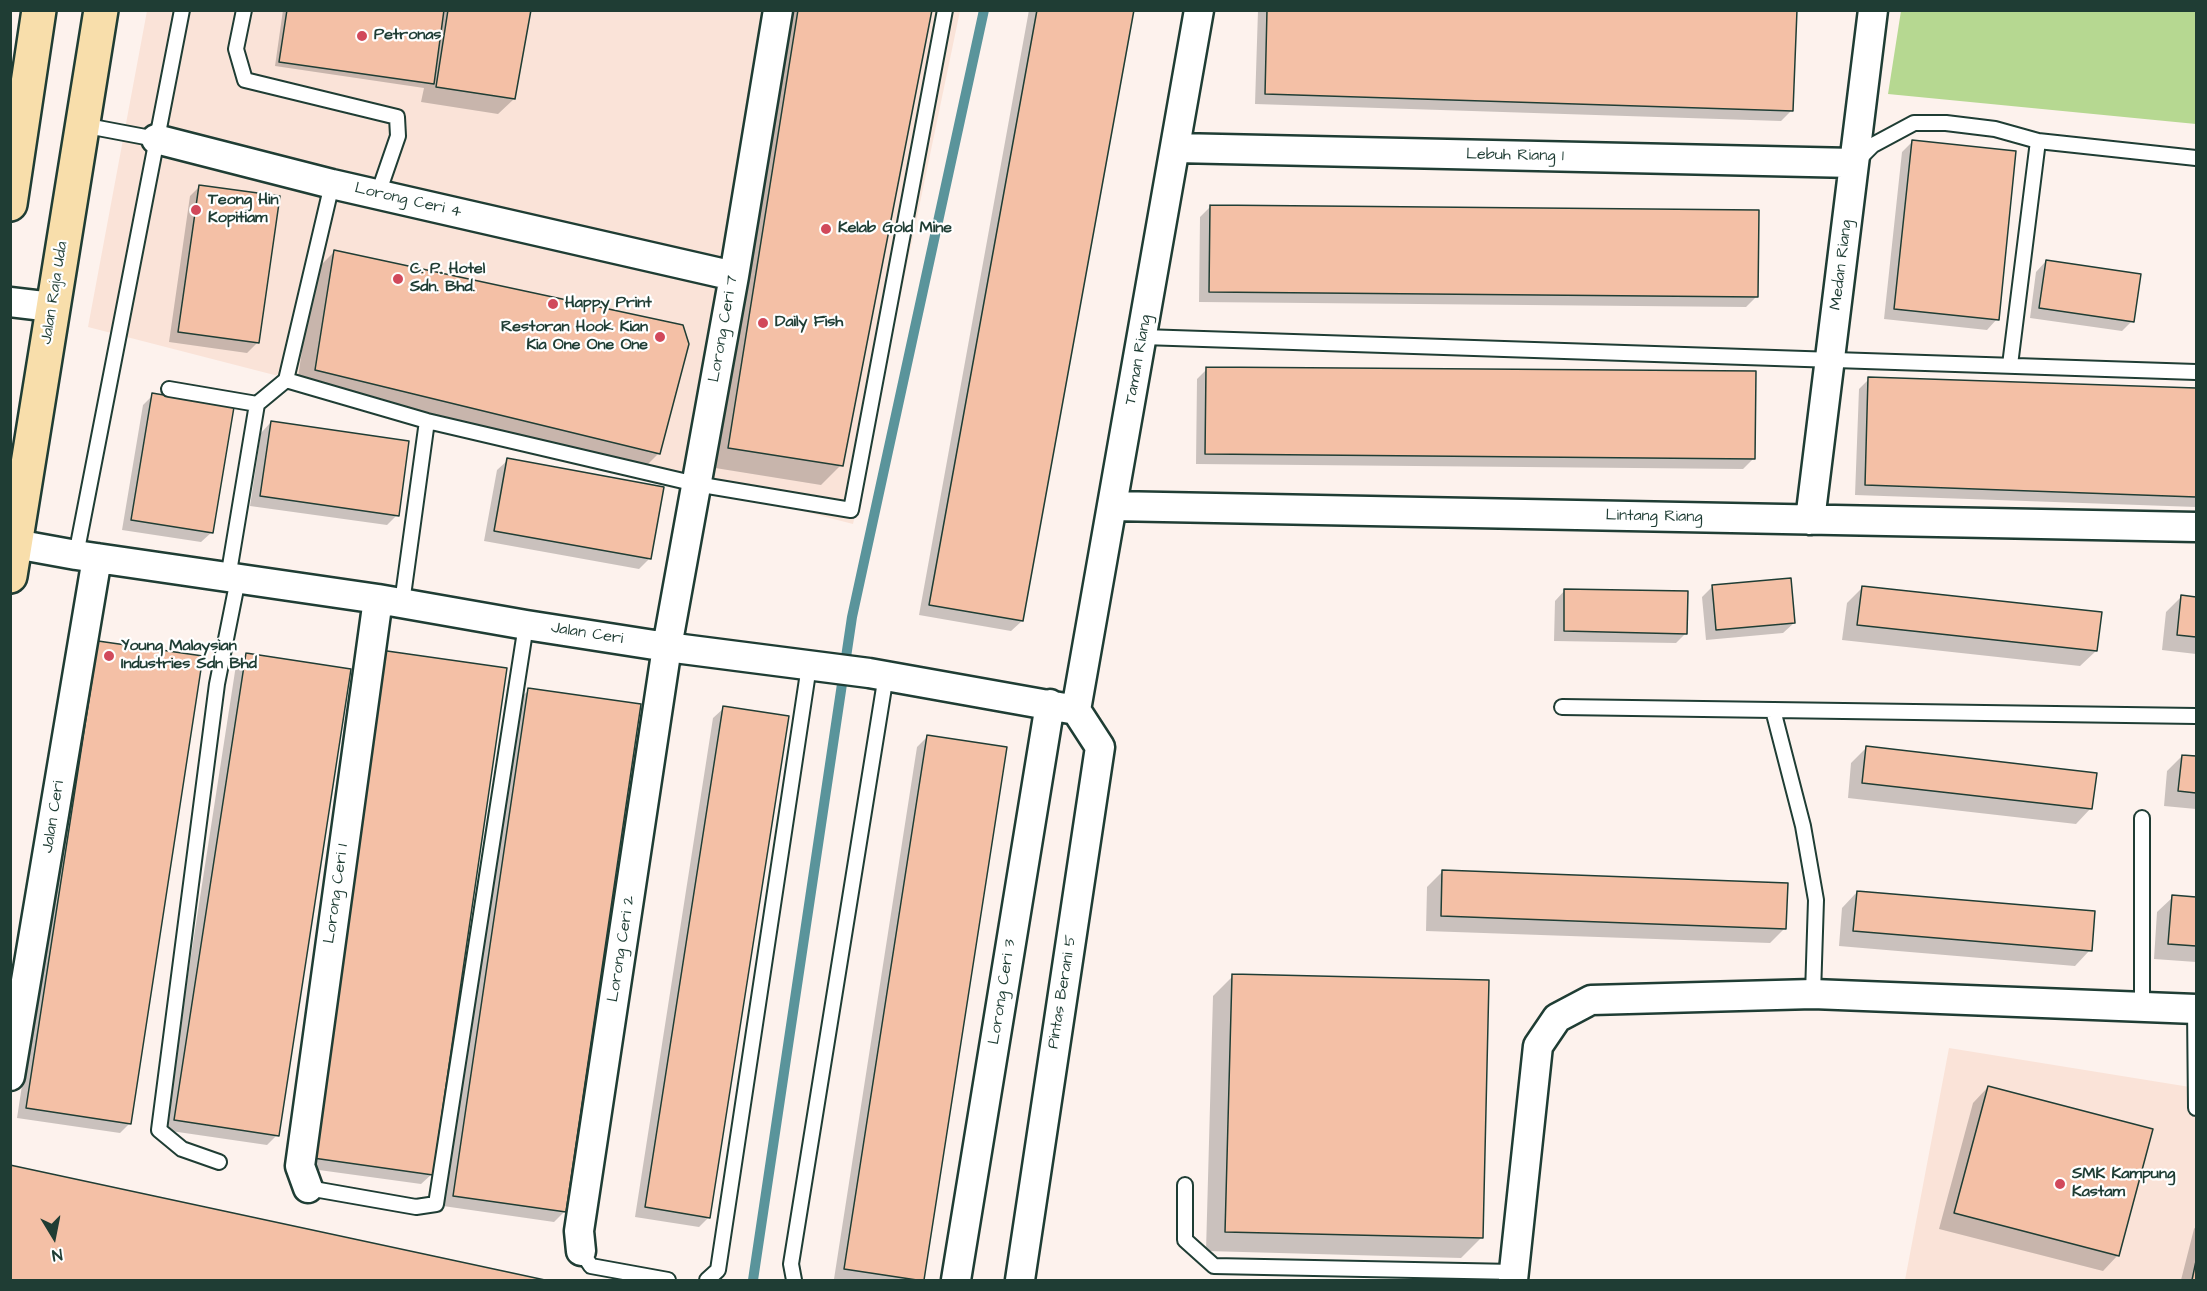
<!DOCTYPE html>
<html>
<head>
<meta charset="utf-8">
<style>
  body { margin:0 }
  #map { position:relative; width:2207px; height:1291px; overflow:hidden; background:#fdf2ed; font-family:"Architects Daughter",sans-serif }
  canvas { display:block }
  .frame { position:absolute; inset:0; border:12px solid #1f3d34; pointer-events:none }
  .north { position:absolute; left:24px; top:1207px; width:60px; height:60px; -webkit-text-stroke:4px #fff; paint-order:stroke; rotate:170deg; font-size:16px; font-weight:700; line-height:24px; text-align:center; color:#1f3d34 }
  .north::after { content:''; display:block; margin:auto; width:21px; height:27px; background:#1f3d34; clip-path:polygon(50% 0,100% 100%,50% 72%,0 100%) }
</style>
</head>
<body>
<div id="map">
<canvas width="2207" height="1291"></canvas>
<div class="frame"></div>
<div class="north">N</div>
</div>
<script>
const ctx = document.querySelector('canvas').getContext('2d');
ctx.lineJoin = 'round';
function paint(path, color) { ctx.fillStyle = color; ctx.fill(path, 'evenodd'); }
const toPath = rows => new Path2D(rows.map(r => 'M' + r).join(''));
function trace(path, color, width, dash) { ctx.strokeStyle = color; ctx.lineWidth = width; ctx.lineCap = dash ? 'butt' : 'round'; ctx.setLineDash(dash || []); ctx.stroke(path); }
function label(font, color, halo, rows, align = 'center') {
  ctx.font = font + ' "Architects Daughter",sans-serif'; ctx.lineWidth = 4.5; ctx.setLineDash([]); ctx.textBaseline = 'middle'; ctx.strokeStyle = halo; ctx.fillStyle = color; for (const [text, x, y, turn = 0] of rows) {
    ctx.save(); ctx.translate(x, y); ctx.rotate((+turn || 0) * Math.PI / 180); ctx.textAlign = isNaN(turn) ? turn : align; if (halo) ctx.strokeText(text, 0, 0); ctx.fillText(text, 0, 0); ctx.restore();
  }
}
const built = toPath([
  [147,11,960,11,853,524,88,327],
  [1949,1048,2196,1088,2196,1280,1905,1280]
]);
const green = toPath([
  [1901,11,2196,11,2196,124,1888,94]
]);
const shadow = toPath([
  [283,10,530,10,514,99,498,114,421,102,424,88,275,66],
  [781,10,930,10,841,465,821,485,709,467],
  [1029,10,1133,10,1022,621,1011,631,919,615],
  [1258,10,1796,11,1792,110,1781,121,1255,104],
  [1912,142,1997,319,1987,330,1884,319,1902,152],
  [200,186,279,197,257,343,247,353,169,342,190,196],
  [1210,207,1756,297,1746,307,1199,302,1200,217],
  [334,252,659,453,639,473,296,390,314,272],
  [2046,261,2132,321,2122,331,2030,318,2036,272],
  [1207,369,1754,458,1743,469,1196,464,1197,379],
  [1869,379,2196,390,2196,507,1855,495,1859,389],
  [153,395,212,532,201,542,122,530,143,405],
  [271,422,397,515,387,525,250,506,261,433],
  [508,460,649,559,639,569,484,541,497,470],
  [1713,586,1794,623,1783,633,1706,640,1702,597],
  [1863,587,2096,651,2080,666,1842,640,1847,603],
  [1565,590,1686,633,1676,643,1554,641,1555,601],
  [2181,597,2196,598,2196,654,2162,650,2166,612],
  [99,643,130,1123,120,1133,17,1118,88,653],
  [246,655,277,1135,267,1145,164,1130,236,665],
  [371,661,432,1174,421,1184,297,1167],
  [529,690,565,1211,554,1222,443,1206,518,700],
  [724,708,709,1217,699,1227,635,1217,713,718],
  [927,737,1005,749,922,1280,834,1279,917,747],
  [1866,748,2091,808,2076,824,1848,798,1851,763],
  [2182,756,2196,757,2196,809,2164,806,2167,771],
  [1443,871,1785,928,1770,943,1426,931,1427,887],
  [1857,892,2090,950,2075,966,1839,946,1842,908],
  [2173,897,2196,898,2196,962,2154,959,2157,912],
  [1233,976,1481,1238,1461,1258,1206,1251,1213,996],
  [1988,1087,2118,1255,2103,1271,1939,1229,1973,1103],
  [10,1167,538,1280,10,1280],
  [2196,1226,2196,1280,2181,1280,2194,1229]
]);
const stream = toPath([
  [753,1280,852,617,984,10]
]);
const building = toPath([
  [287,10,444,10,434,84,279,62,287,10],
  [448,10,531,10,515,99,436,87,448,10],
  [798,10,932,10,843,466,728,448,798,10],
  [1037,10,1134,10,1023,621,929,605,1037,10],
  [1267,10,1797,10,1793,111,1265,94,1267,10],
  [1912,140,2016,151,1999,320,1894,309,1912,140],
  [199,185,280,196,259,343,178,332,199,185],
  [1210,205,1759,210,1758,297,1209,292,1210,205],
  [334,250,683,325,689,344,660,454,315,370,334,250],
  [2046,260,2141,274,2134,322,2039,308,2046,260],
  [1206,367,1756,371,1755,459,1205,454,1206,367],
  [1868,377,2196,388,2196,497,1865,485,1868,377],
  [152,393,234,407,213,533,131,520,152,393],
  [271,421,409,441,399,516,260,496,271,421],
  [507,458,664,487,651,559,494,531,507,458],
  [1791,578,1795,623,1716,630,1712,585,1791,578],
  [1862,586,2102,612,2097,651,1857,625,1862,586],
  [1564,589,1688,591,1687,634,1564,631,1564,589],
  [2181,595,2196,597,2196,637,2177,635,2181,595],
  [98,641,203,656,131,1124,26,1108,98,641],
  [380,650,507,668,433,1175,306,1157,380,650],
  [246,653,351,669,279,1136,174,1120,246,653],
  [528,688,641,704,566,1212,453,1196,528,688],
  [723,706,789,716,710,1218,645,1207,723,706],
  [927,735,1007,747,924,1280,917,1280,844,1269,927,735],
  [1866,746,2097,773,2092,809,1862,783,1866,746],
  [2182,755,2196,756,2196,793,2178,791,2182,755],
  [1442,870,1788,883,1786,929,1441,916,1442,870],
  [1857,891,2095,911,2092,951,1853,931,1857,891],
  [2172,895,2196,897,2196,946,2168,944,2172,895],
  [1232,974,1489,980,1483,1238,1225,1232,1232,974],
  [1988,1086,2153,1129,2119,1256,1954,1213,1988,1086],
  [10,1165,545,1280,10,1280,10,1165],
  [2196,1261,2196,1280,2192,1280,2196,1261]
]);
const service = toPath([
  [244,10,236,49,245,80,397,117,398,136,378,194],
  [82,125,156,139],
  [1859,159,1873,145,1914,123,1946,123,1995,129,2038,141,2196,158],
  [1143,337,2196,372],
  [2010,365,2038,141],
  [286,380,332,184],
  [169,389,257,404,286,380,427,421,696,484,851,510,945,10],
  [76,555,182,10],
  [228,578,257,404],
  [402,603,427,421],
  [1562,707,2196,716],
  [1773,710,1803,826,1816,900,1813,994],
  [2142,1007,2142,818],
  [2195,1009,2196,1108],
  [219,1162,182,1149,159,1130,217,684,238,579],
  [1185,1185,1185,1240,1214,1266,1514,1272],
  [308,1188,416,1207,436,1204,526,625],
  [581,1251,591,1266,668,1280],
  [707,1280,718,1270,809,666],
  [794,1280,791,1264,886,675]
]);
const minor = toPath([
  [156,139,332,184,734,276],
  [1176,148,1854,163],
  [10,302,52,307],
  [1112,506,2196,527],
  [1810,520,1873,10],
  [10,543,76,555,378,599,526,625,667,647,869,673,1076,710],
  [1076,710,1199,10],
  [10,1076,97,558],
  [308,1188,300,1166,378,599],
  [581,1251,579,1231,667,647,734,276,778,10],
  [956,1280,1050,704],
  [1020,1280,1100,747,1076,710],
  [1513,1280,1538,1046,1557,1018,1591,1000,1813,994,2196,1009]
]);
const primary = toPath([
  [10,204,39,10],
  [10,576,101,10]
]);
const markers = [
  [362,36,6,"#d1495b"],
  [196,210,6,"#d1495b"],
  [826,229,6,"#d1495b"],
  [398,279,6,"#d1495b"],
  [553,304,6,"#d1495b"],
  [763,323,6,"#d1495b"],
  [660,337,6,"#d1495b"],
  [109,656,6,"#d1495b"],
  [2060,1184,6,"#d1495b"]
];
const poiNames = [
  ["Petronas",374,36],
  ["Teong Hin",208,201],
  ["Kopitiam",208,219],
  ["Kelab Gold Mine",838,229],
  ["C. P. Hotel",410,270],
  ["Sdn. Bhd.",410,288],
  ["Happy Print",565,304],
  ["Daily Fish",775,323],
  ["Restoran Hook Kian",648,328,"right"],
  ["Kia One One One",648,346,"right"],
  ["Young Malaysian",121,647],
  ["Industries Sdn Bhd",121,665],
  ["SMK Kampung",2072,1175],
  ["Kastam",2072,1193]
];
const streetNames = [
  ["Lebuh Riang 1",1515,156,1],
  ["Lorong Ceri 4",408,201,13],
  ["Medan Riang",1842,265,-83],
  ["Jalan Raja Uda",55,293,-81],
  ["Lorong Ceri 7",724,329,-80],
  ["Taman Riang",1139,360,-80],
  ["Lintang Riang",1654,517,1],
  ["Jalan Ceri",587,634,9],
  ["Jalan Ceri",54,817,-81],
  ["Lorong Ceri 1",337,894,-82],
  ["Lorong Ceri 2",622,949,-81],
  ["Lorong Ceri 3",1003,992,-81],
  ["Pintas Berani 5",1063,992,-81]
];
paint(built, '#fae3d8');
paint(green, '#b6d891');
paint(shadow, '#0003');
trace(stream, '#5a949b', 10);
paint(building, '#f4c0a6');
trace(building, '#1f3d34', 1.5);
trace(service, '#1f3d34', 18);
trace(minor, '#1f3d34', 33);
trace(primary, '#1f3d34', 38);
trace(service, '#fff', 14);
trace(minor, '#fff', 28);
trace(primary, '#f8deab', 33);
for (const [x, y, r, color] of markers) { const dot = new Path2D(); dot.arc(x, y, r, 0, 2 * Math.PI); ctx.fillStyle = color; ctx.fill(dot); trace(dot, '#fff', 2); }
label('bold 16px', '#1f3d34', '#fff', poiNames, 'left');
label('16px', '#1f3d34', '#fff', streetNames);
</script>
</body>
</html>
